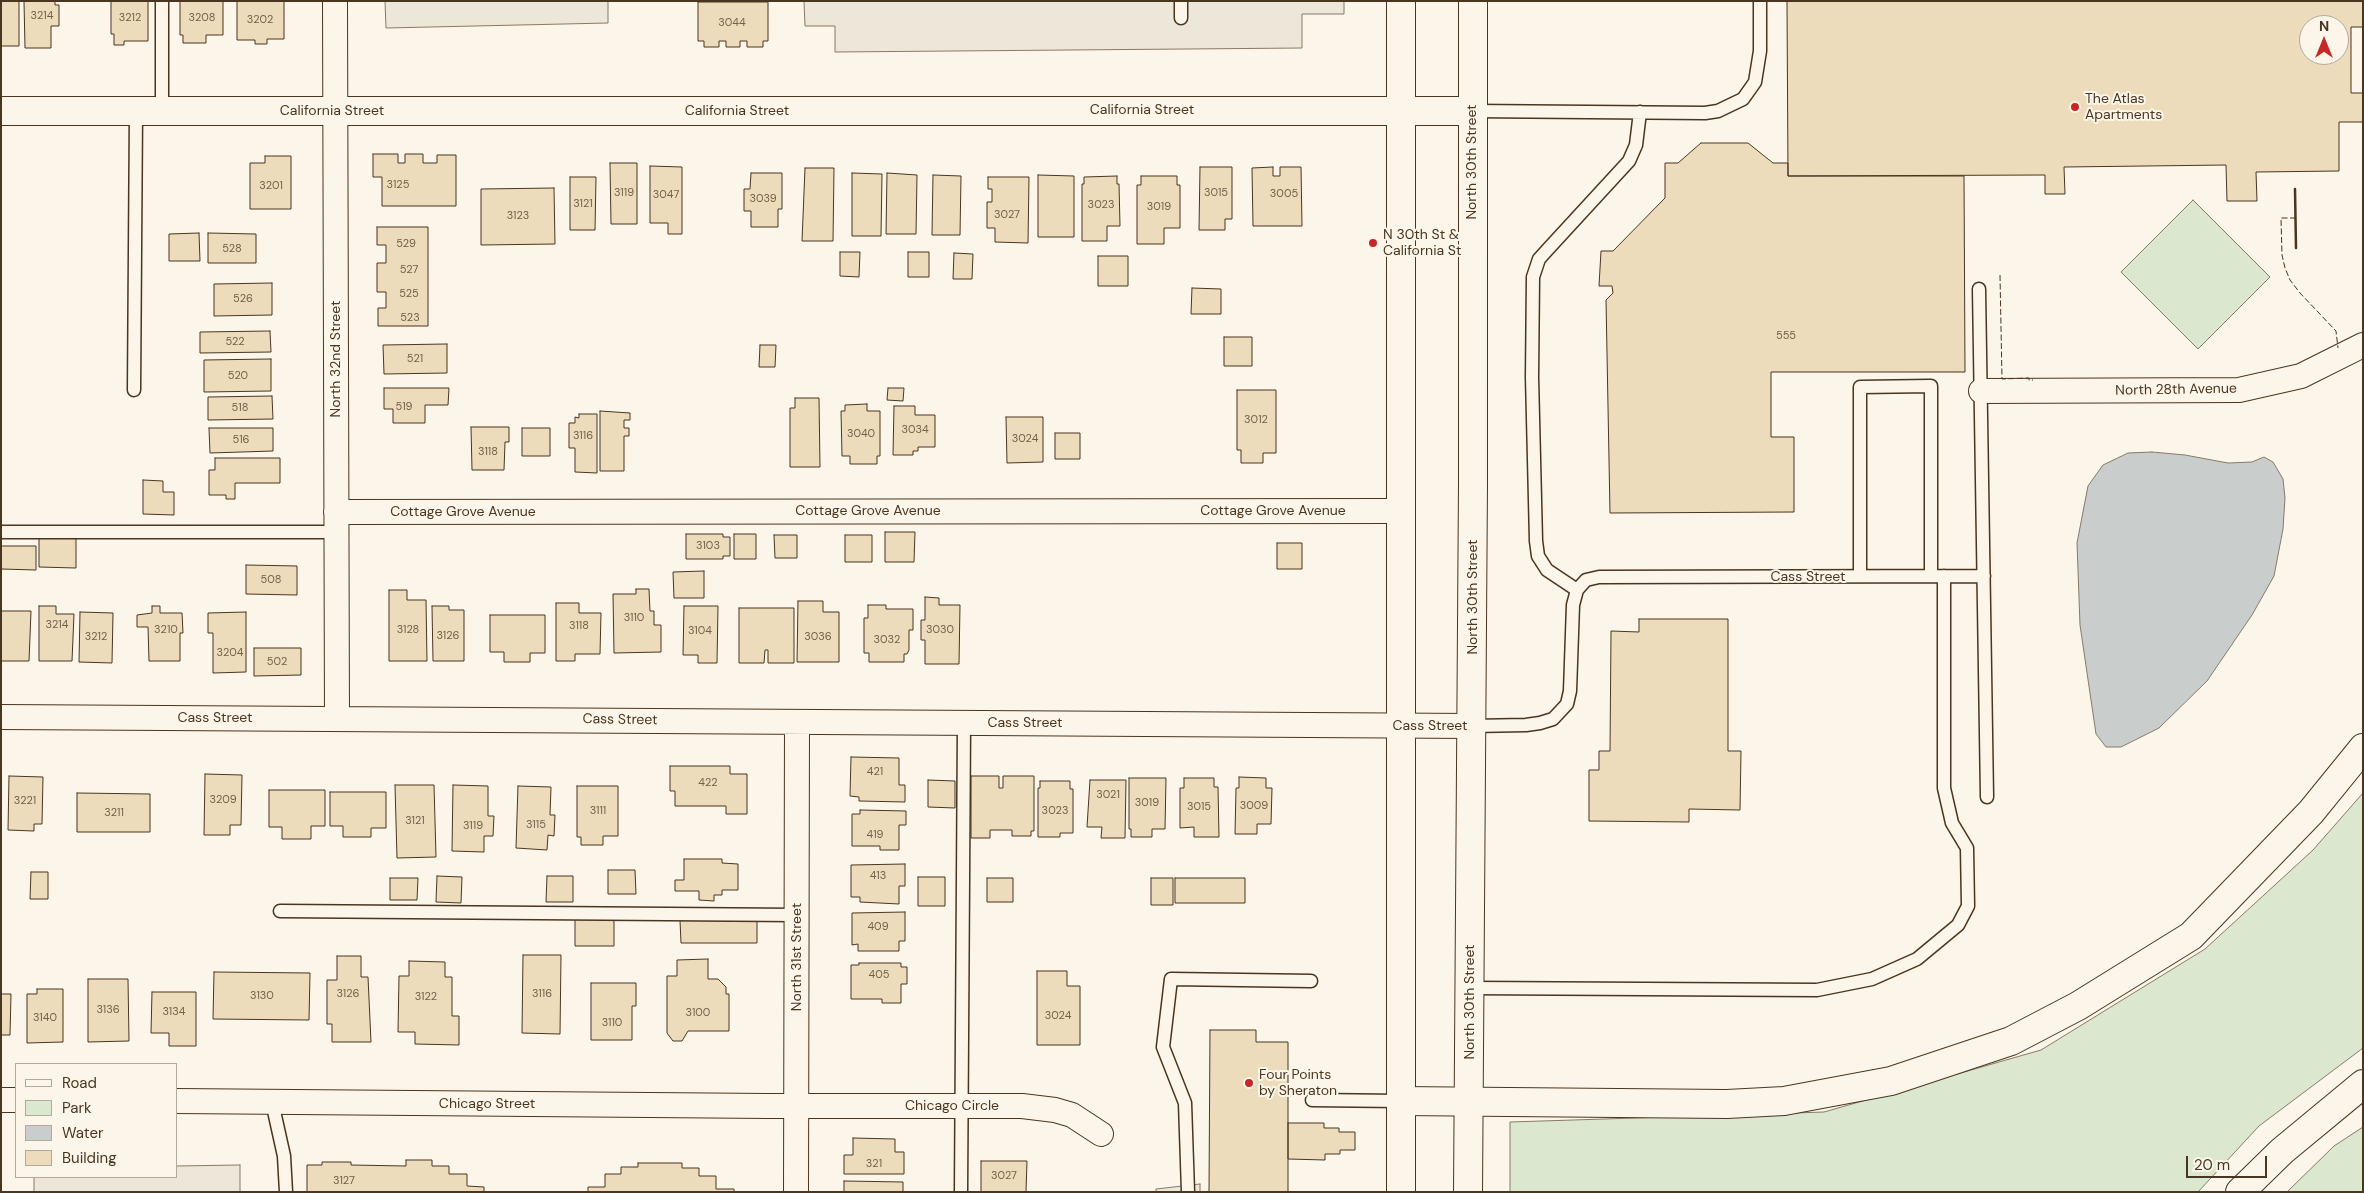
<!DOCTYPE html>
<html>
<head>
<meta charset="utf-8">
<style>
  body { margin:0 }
  #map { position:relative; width:2364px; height:1193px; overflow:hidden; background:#fbf6e9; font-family:"DM Sans",sans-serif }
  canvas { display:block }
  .frame { position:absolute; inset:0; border:2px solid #4a3520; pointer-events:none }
  .legend { position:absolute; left:15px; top:1063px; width:162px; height:115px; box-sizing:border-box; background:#fbf6e9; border:1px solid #b4a999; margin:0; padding:6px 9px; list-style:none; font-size:15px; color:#4a3520 }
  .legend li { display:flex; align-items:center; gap:10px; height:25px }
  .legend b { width:25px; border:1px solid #b4a999 }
  .north { position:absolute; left:2299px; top:15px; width:50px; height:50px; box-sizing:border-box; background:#fbf6e9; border:1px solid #b4a999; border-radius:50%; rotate:0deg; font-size:14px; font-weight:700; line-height:20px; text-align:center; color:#4a3520 }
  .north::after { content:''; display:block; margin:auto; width:18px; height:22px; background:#c62828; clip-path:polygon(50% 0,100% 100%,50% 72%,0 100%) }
  .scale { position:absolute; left:2186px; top:1156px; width:81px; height:22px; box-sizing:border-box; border:2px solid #4a3520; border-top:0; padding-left:6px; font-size:15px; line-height:18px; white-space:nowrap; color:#4a3520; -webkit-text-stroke:4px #fbf6e9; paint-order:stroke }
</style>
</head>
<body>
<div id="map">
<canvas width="2364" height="1193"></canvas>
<div class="frame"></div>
<ul class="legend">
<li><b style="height:6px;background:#fbf6e9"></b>Road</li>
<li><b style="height:14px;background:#dce7d0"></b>Park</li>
<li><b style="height:14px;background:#c9cecd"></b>Water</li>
<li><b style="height:14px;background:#ecdcbc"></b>Building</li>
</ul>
<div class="north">N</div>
<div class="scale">20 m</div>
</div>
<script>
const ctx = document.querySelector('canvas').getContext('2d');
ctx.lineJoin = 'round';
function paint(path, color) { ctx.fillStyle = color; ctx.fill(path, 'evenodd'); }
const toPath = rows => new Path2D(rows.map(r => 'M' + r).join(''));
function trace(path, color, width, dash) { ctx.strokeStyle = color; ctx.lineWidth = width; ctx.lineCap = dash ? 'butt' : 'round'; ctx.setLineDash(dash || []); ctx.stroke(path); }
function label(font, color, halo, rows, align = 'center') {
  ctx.font = font + ' "DM Sans",sans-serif'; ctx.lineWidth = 4; ctx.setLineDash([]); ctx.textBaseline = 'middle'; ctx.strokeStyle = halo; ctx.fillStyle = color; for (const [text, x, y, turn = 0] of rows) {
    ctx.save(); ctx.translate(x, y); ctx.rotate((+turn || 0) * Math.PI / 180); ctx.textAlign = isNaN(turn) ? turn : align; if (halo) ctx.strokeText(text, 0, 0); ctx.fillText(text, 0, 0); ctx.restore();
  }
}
const green = toPath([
  [2193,200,2270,277,2198,349,2121,272,2193,200],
  [2363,793,2363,1048,2259,1126,2198,1192,1510,1192,1510,1122,1824,1112,2041,1050,2205,949,2313,850,2363,793],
  [2363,1127,2363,1192,2287,1192,2334,1146,2363,1127]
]);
const parking = toPath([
  [385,1,608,1,608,23,386,28,385,1],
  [804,1,1344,1,1344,14,1302,14,1302,48,835,52,835,26,805,26,804,1],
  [240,1165,240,1192,34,1192,34,1177,176,1177,176,1166,240,1165],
  [1200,1184,1200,1192,1156,1192,1156,1189,1200,1184]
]);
const water = toPath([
  [2152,452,2185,455,2228,463,2252,462,2264,457,2273,462,2283,479,2285,498,2283,529,2274,576,2252,615,2207,681,2159,728,2121,747,2106,747,2096,734,2080,625,2077,543,2088,486,2103,465,2128,453,2152,452]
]);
const building = toPath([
  [1,1,19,1,19,46,1,46,1,1],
  [24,1,55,1,55,5,59,5,59,26,51,26,51,48,25,48,24,1],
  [111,1,148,1,148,41,124,41,124,45,114,45,114,34,111,34,111,1],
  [180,1,223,1,223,35,206,35,206,43,183,43,183,35,180,35,180,1],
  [237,1,284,1,284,39,267,39,267,44,255,44,255,40,237,40,237,1],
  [1787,1,2363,1,2363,27,2351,27,2351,93,2363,93,2363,122,2339,122,2339,171,2256,172,2257,201,2227,201,2226,165,2064,167,2065,194,2045,194,2045,175,1788,176,1787,1],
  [2309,25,2339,25,2339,55,2309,55,2309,25],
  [698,2,768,2,768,41,763,41,763,47,747,47,747,41,740,41,740,47,726,47,726,41,719,41,719,47,704,47,704,41,698,41,698,2],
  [1701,143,1748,143,1773,163,1788,163,1788,176,1964,176,1965,372,1771,372,1771,437,1794,437,1794,512,1610,513,1606,300,1613,293,1612,286,1599,286,1601,251,1613,251,1665,198,1665,163,1678,163,1701,143],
  [373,154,398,154,398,163,405,163,405,154,423,154,423,163,437,163,437,155,456,155,456,206,382,206,382,177,373,177,373,154],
  [265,156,291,156,291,209,250,209,250,163,265,163,265,156],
  [610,163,637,163,637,224,611,224,610,163],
  [650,166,682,167,682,234,668,234,668,223,650,223,650,166],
  [1200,167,1232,167,1232,219,1225,219,1225,230,1199,230,1200,167],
  [1273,167,1273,176,1280,176,1280,167,1301,167,1302,226,1253,226,1252,168,1273,167],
  [805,168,834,168,833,241,802,241,805,168],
  [751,173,782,173,782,209,778,209,778,227,751,227,751,211,744,211,744,189,750,189,751,173],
  [852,173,882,174,881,236,852,236,852,173],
  [887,173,917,175,916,234,886,234,887,173],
  [933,175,961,176,960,235,932,235,933,175],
  [1038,175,1074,176,1074,237,1038,237,1038,175],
  [1117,176,1117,184,1119,184,1120,226,1107,226,1107,241,1082,241,1082,184,1084,184,1084,177,1117,176],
  [1141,176,1177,176,1177,185,1180,185,1180,228,1164,228,1164,244,1137,244,1137,185,1141,185,1141,176],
  [570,177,596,177,595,230,570,230,570,177],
  [988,177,1029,177,1028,243,995,242,995,228,987,228,987,202,992,202,992,189,988,189,988,177],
  [554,188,555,244,481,245,481,189,554,188],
  [377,227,428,227,428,326,378,326,378,308,386,308,386,292,377,292,377,263,386,263,386,245,377,245,377,227],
  [199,233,200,261,169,261,169,234,199,233],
  [208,233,256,234,256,263,208,263,208,233],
  [840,252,860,252,859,277,840,276,840,252],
  [908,252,929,252,929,277,908,277,908,252],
  [954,253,973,254,972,279,953,279,954,253],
  [1098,256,1128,256,1128,286,1098,286,1098,256],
  [272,283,272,315,214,316,214,284,272,283],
  [1192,288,1221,289,1221,314,1191,314,1192,288],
  [270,331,271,352,200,353,200,332,270,331],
  [1224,337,1252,337,1252,366,1224,366,1224,337],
  [447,344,447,373,384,374,383,345,447,344],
  [760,345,776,345,775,367,759,367,760,345],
  [271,359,271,391,204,392,204,360,271,359],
  [384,388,449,388,448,405,425,405,425,423,393,423,393,409,384,409,384,388],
  [888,388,904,388,903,401,887,400,888,388],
  [1237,390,1276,390,1276,453,1263,453,1263,463,1241,463,1241,450,1237,450,1237,390],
  [272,396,273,419,208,420,208,397,272,396],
  [795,398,819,398,820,467,790,467,790,408,795,408,795,398],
  [867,404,867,411,880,411,880,456,877,456,877,464,850,464,850,456,842,456,841,411,845,411,845,405,867,404],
  [894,406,915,406,915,415,935,415,935,447,918,447,918,451,913,451,913,455,893,455,894,406],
  [600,411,630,413,630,420,624,420,624,428,629,428,629,436,624,436,624,471,600,471,600,411],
  [579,414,597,414,597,473,575,472,575,448,569,448,569,423,575,423,575,417,579,418,579,414],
  [1006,417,1043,417,1043,462,1007,463,1006,417],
  [471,427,509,427,509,442,505,442,504,470,472,470,471,427],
  [209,428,273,428,273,451,210,453,209,428],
  [522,428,550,428,550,456,522,456,522,428],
  [1055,433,1080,433,1080,459,1055,459,1055,433],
  [215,458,280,458,280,483,235,483,235,499,226,499,226,495,209,495,209,470,215,470,215,458],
  [143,480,163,481,163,492,174,492,174,515,143,514,143,480],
  [885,532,915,532,914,562,885,562,885,532],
  [686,534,723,534,723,537,730,537,730,556,723,556,723,559,686,559,686,534],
  [734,534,756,534,756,559,734,559,734,534],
  [774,535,797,535,797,558,775,558,774,535],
  [845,535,872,535,872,562,845,562,845,535],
  [39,538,76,538,76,568,39,567,39,538],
  [1277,543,1302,543,1302,569,1277,569,1277,543],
  [1,546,36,546,36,570,1,569,1,546],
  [246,565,297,566,297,595,246,594,246,565],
  [704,571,704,598,674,598,673,572,704,571],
  [636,589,649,589,650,611,654,611,654,625,661,625,661,652,614,653,613,594,636,594,636,589],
  [389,590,407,590,407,600,426,600,427,661,389,661,389,590],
  [925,597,939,598,939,605,960,605,959,664,925,664,925,640,921,640,921,620,925,620,925,597],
  [798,601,823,601,823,612,839,612,839,662,797,662,798,601],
  [556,603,579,603,579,613,601,613,600,654,575,654,575,661,556,661,556,603],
  [868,605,886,605,886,609,913,609,913,630,909,630,909,650,907,654,904,654,904,662,869,662,869,653,864,653,864,618,868,618,868,605],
  [39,606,56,606,56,614,74,614,72,661,39,661,39,606],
  [152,606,160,606,160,613,182,613,183,633,180,633,180,661,149,661,148,627,137,627,137,615,152,613,152,606],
  [432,606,449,606,449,610,464,610,464,661,433,661,432,606],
  [684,606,718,606,717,663,698,663,698,655,683,655,684,606],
  [739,608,794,608,794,663,768,663,768,650,765,650,764,663,739,663,739,608],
  [1,611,31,611,29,661,1,661,1,611],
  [80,612,113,613,112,663,79,662,80,612],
  [246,612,246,672,213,673,213,633,208,633,208,613,246,612],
  [490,615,545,615,545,653,530,653,530,662,504,662,504,652,490,652,490,615],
  [1639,619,1728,619,1728,751,1741,751,1740,810,1689,809,1689,822,1589,821,1589,770,1599,770,1599,751,1610,751,1611,631,1639,632,1639,619],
  [254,648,301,648,301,675,254,676,254,648],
  [851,757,899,758,899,785,905,785,905,802,859,801,859,797,850,796,851,757],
  [670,766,730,766,730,774,747,774,747,814,726,814,726,806,675,806,675,791,670,791,670,766],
  [205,774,242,775,241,825,230,825,230,835,204,835,205,774],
  [9,776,43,777,42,824,34,824,34,831,8,830,9,776],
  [971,776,999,776,999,788,1003,788,1003,776,1034,776,1034,831,1031,831,1031,836,1012,836,1012,830,990,830,990,838,971,838,971,776],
  [1239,777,1266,778,1266,788,1272,788,1271,824,1257,824,1257,834,1235,834,1236,788,1239,788,1239,777],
  [1129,778,1166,778,1165,829,1152,829,1152,837,1131,837,1131,829,1129,829,1129,778],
  [1184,778,1214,778,1214,787,1218,787,1219,837,1194,837,1194,827,1180,828,1180,788,1184,788,1184,778],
  [928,780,955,781,955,808,928,807,928,780],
  [1090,780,1126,780,1125,838,1101,838,1102,827,1087,827,1090,780],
  [1040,781,1070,781,1070,789,1073,789,1073,833,1060,833,1060,837,1038,837,1038,788,1040,788,1040,781],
  [395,785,434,785,436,857,397,858,395,785],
  [453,785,488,786,488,816,494,816,493,836,484,836,484,852,452,851,453,785],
  [518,786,551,787,550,815,555,815,554,836,548,835,547,850,516,848,518,786],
  [577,786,618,786,618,836,603,836,603,845,581,845,581,837,577,837,577,786],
  [269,790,325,790,325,826,311,826,311,839,282,839,282,827,269,827,269,790],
  [330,792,386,792,386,828,371,828,371,837,343,837,343,826,330,826,330,792],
  [77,793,150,794,150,832,77,832,77,793],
  [860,810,906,811,906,825,899,825,899,850,880,850,880,846,852,846,852,814,860,814,860,810],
  [684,859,722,859,722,863,738,864,738,890,722,890,722,895,714,895,714,901,699,900,699,891,675,891,675,880,684,880,684,859],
  [905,864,905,886,899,886,899,904,860,902,860,897,851,897,851,865,905,864],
  [608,870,635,870,636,894,608,894,608,870],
  [31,872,48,872,48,899,30,899,31,872],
  [437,876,462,877,461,903,436,902,437,876],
  [547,876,573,876,573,902,546,902,547,876],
  [918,877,945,877,945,906,918,906,918,877],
  [390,878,418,878,417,900,390,900,390,878],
  [987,878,1013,878,1013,902,987,902,987,878],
  [1151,878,1173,878,1173,905,1151,905,1151,878],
  [1175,878,1245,878,1245,903,1175,903,1175,878],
  [905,912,905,941,899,941,899,951,858,951,858,944,852,945,852,913,905,912],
  [575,919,614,919,614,946,575,946,575,919],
  [680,920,757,920,757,943,681,943,680,920],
  [523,955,561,955,560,1034,522,1033,523,955],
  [337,956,361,956,361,977,368,977,371,1042,332,1042,332,1024,327,1024,327,980,337,980,337,956],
  [708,959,708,979,718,979,726,987,726,994,729,994,729,1031,688,1031,682,1041,673,1041,667,1033,667,976,677,976,677,960,708,959],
  [409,961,445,962,445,977,452,977,452,1016,459,1016,459,1045,415,1044,415,1032,398,1032,399,976,409,976,409,961],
  [859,963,901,963,901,967,907,967,907,984,901,984,901,1003,882,1003,882,999,851,999,851,965,859,965,859,963],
  [1037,971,1067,971,1067,986,1080,986,1080,1045,1037,1045,1037,971],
  [214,972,310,973,309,1020,213,1019,214,972],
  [88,979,128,979,129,1041,88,1042,88,979],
  [591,983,636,983,636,1006,632,1006,632,1040,591,1040,591,983],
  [37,989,63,989,63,1042,27,1043,27,994,37,994,37,989],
  [152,992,196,992,196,1046,169,1046,169,1033,151,1033,152,992],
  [1,994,11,994,10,1035,1,1035,1,994],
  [1210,1030,1256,1030,1256,1042,1288,1042,1288,1192,1209,1192,1210,1030],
  [1288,1123,1324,1123,1324,1128,1339,1128,1339,1132,1355,1132,1355,1150,1340,1150,1340,1154,1325,1154,1325,1160,1288,1159,1288,1123],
  [853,1138,895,1139,895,1152,904,1152,904,1174,844,1174,844,1155,853,1155,853,1138],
  [406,1160,432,1160,432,1166,449,1166,449,1174,467,1174,467,1186,484,1187,484,1192,307,1192,307,1165,322,1165,322,1162,351,1162,351,1165,406,1166,406,1160],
  [981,1161,1027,1161,1026,1192,981,1192,981,1161],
  [638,1163,682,1163,682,1168,699,1168,699,1176,716,1176,716,1189,734,1189,734,1192,588,1192,588,1187,605,1187,605,1174,621,1174,621,1167,638,1167,638,1163],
  [844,1181,903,1182,903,1192,844,1192,844,1181]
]);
const lane = toPath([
  [162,1,162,111],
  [1181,1,1181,18],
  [1472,111,1705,113,1718,111,1743,99,1755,82,1760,51,1760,1],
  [1979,289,1987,797],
  [134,390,136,111],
  [1,532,336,532],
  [1860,576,1860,387,1931,386,1931,576],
  [1577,590,1547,570,1538,556,1536,541,1532,377,1533,277,1539,259,1549,248,1629,161,1636,145,1640,112],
  [1472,726,1526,725,1540,723,1553,719,1567,704,1570,691,1573,605,1577,590,1586,580,1599,577,1984,576],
  [280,911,797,915],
  [1470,988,1817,990,1872,979,1917,959,1958,925,1968,906,1967,848,1952,823,1944,788,1944,576],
  [1312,1100,1400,1101],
  [272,1102,284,1156,286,1192],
  [961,1192,964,723],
  [1188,1192,1185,1103,1163,1047,1171,979,1311,981]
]);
const street = toPath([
  [335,1,337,718],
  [1981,391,2239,390,2301,376,2363,345],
  [336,512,1400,511],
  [1,717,1472,726],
  [1,1100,16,1100],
  [176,1101,768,1106,1022,1106,1055,1110,1072,1115,1101,1134],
  [796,1192,797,722]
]);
const secondary = toPath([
  [1,111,1472,111],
  [1401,1192,1401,1],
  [1468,1192,1473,483,1473,1]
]);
const highway = toPath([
  [1400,1101,1727,1104,1784,1101,1891,1081,2011,1041,2078,1006,2191,936,2311,812,2363,748],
  [2240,1192,2282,1151,2363,1084]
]);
const fence = toPath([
  [2296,218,2281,218,2282,255,2285,268,2290,280,2300,293,2336,331,2338,348],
  [2000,275,2002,379,2029,378,2029,380,2033,380]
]);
const wall = toPath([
  [2295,189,2296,248]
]);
const markers = [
  [2075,107,5,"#c62828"],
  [1373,243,5,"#c62828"],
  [1249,1083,5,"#c62828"]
];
const numberNames = [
  ["3214",42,16],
  ["3212",130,18],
  ["3208",202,18],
  ["3202",260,20],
  ["3044",732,23],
  ["3125",398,185],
  ["3201",271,186],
  ["3119",624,193],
  ["3015",1216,193],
  ["3005",1284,194],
  ["3047",666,195],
  ["3039",763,199],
  ["3121",583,204],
  ["3023",1101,205],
  ["3019",1159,207],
  ["3027",1007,215],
  ["3123",518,216],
  ["529",406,244],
  ["528",232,249],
  ["527",409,270],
  ["525",409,294],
  ["526",243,299],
  ["523",410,318],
  ["555",1786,336],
  ["522",235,342],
  ["521",415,359],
  ["520",238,376],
  ["519",404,407],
  ["518",240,408],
  ["3012",1256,420],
  ["3034",915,430],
  ["3040",861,434],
  ["3116",583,436],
  ["3024",1025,439],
  ["516",241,440],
  ["3118",488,452],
  ["3103",708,546],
  ["508",271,580],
  ["3110",634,618],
  ["3214",57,625],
  ["3118",579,626],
  ["3210",166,630],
  ["3128",408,630],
  ["3030",940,630],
  ["3104",700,631],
  ["3126",448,636],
  ["3212",96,637],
  ["3036",818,637],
  ["3032",887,640],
  ["3204",230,653],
  ["502",277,662],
  ["421",875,772],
  ["422",708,783],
  ["3021",1108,795],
  ["3209",223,800],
  ["3221",25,801],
  ["3019",1147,803],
  ["3009",1254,806],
  ["3015",1199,807],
  ["3111",598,811],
  ["3023",1055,811],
  ["3211",114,813],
  ["3121",415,821],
  ["3115",536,825],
  ["3119",473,826],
  ["419",875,835],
  ["413",878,876],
  ["409",878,927],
  ["405",879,975],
  ["3126",348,994],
  ["3116",542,994],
  ["3130",262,996],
  ["3122",426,997],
  ["3136",108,1010],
  ["3134",174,1012],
  ["3100",698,1013],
  ["3024",1058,1016],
  ["3140",45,1018],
  ["3110",612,1023],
  ["321",874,1164],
  ["3027",1004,1176],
  ["3127",344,1181]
];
const poiNames = [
  ["The Atlas",2085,99],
  ["Apartments",2085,115],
  ["N 30th St &",1383,235],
  ["California St",1383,251],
  ["Four Points",1259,1075],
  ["by Sheraton",1259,1091]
];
const streetNames = [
  ["California Street",1142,110],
  ["California Street",332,111],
  ["California Street",737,111],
  ["North 30th Street",1472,162,-90],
  ["North 32nd Street",336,359,-90],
  ["North 28th Avenue",2176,390,-1],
  ["Cottage Grove Avenue",868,511],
  ["Cottage Grove Avenue",1273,511],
  ["Cottage Grove Avenue",463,512],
  ["Cass Street",1808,577],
  ["North 30th Street",1473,597,-90],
  ["Cass Street",215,718],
  ["Cass Street",620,720,1],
  ["Cass Street",1025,723],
  ["Cass Street",1430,726],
  ["North 31st Street",797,957,-90],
  ["North 30th Street",1470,1002,-90],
  ["Chicago Street",487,1104],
  ["Chicago Circle",952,1106]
];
paint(green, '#dce7d0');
trace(green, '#887966', 1);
paint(parking, '#ede7d9');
trace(parking, '#887966', 1);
paint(water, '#c9cecd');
trace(water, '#887966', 1);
paint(building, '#ecdcbc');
trace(building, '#4a3520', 1);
trace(lane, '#4a3520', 15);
trace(street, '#4a3520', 26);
trace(secondary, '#4a3520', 30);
trace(highway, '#4a3520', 30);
trace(lane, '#fbf6e9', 12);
trace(street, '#fbf6e9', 24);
trace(secondary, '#fbf6e9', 28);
trace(highway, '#fbf6e9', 28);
trace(fence, '#4a3520', 1, [6, 2.5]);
trace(wall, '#4a3520', 2.5);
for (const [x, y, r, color] of markers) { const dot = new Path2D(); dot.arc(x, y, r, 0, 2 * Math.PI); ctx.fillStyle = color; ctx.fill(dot); trace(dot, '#fbf6e9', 2); }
label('11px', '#725f47', null, numberNames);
label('14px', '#4a3520', '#fbf6e9', poiNames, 'left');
label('14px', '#4a3520', '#fbf6e9', streetNames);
</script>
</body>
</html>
